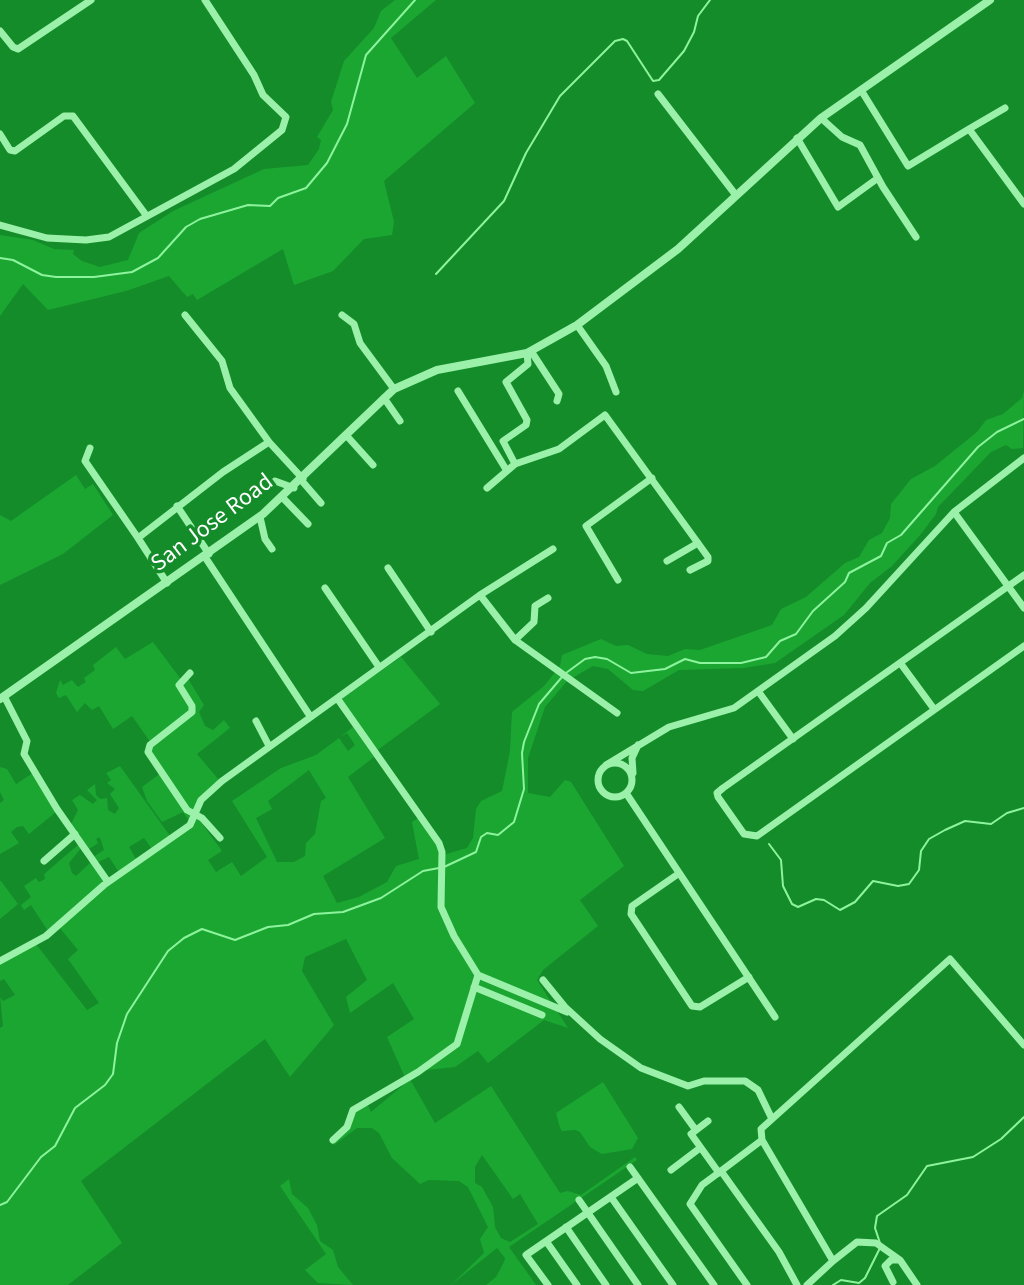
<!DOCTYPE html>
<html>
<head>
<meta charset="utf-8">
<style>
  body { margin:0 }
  canvas { display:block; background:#138c29 }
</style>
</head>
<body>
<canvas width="1024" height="1285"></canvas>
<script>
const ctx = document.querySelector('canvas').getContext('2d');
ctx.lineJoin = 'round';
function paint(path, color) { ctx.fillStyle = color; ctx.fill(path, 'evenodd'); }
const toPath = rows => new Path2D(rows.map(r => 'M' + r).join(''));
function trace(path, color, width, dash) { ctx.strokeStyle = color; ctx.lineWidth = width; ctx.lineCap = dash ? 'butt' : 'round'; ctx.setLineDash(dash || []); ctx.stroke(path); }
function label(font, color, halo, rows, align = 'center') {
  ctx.font = font + ' "Source Sans 3",sans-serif'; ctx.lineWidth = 7; ctx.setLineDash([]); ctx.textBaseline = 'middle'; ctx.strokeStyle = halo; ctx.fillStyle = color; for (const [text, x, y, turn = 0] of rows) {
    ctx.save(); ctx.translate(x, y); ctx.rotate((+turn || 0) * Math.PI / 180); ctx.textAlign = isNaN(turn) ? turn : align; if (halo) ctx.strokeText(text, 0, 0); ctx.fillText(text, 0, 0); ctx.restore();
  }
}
const green = toPath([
  [395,0,436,0,391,38,417,78,446,56,475,103,384,181,394,222,392,235,364,239,333,271,294,285,283,249,197,300,193,294,187,297,169,276,126,291,48,310,23,284,0,316,0,235,33,240,54,249,74,250,73,254,82,261,100,267,128,260,139,233,173,211,264,169,308,165,319,149,321,140,317,137,333,110,331,102,344,61,374,28,381,11],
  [1024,391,1023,448,1012,449,1006,445,991,452,938,507,936,514,921,534,892,566,870,583,844,615,775,663,744,668,679,670,643,691,633,690,608,669,593,666,567,681,545,707,528,758,528,793,550,797,565,780,571,782,624,866,580,900,598,926,543,970,537,980,568,1028,544,1020,488,1063,478,1051,455,1067,426,1070,411,1081,435,1123,491,1086,560,1193,568,1191,581,1195,635,1157,637,1160,509,1247,536,1285,486,1285,496,1277,504,1262,505,1258,497,1248,451,1285,484,1253,480,1239,488,1227,468,1187,459,1181,429,1180,420,1184,392,1158,379,1133,372,1128,357,1128,334,1145,332,1143,351,1115,368,1105,371,1112,407,1082,387,1037,414,1019,393,983,350,1013,346,997,367,980,346,939,305,957,302,971,334,1025,290,1077,265,1039,81,1181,122,1243,68,1285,0,1285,0,1028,3,1026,0,997,3,1001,15,995,4,979,0,981,0,963,36,944,87,1010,99,1003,68,959,78,950,59,927,94,896,198,818,222,851,208,860,216,872,232,862,241,876,267,857,232,801,281,768,316,755,339,738,348,751,355,745,347,733,340,737,353,727,374,757,348,777,385,838,323,876,337,903,359,897,387,882,396,866,419,859,412,822,418,818,436,844,439,856,467,848,473,838,476,809,481,801,502,791,510,751,512,712,544,686,560,666,562,655,601,639,616,646,628,645,647,654,668,656,685,649,700,650,772,625,781,609,806,597,845,563,859,557,869,540,882,533,890,518,891,504,911,479,935,466,977,432,986,420,1003,414,1022,398],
  [309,770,326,798,321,801,315,834,306,843,305,856,294,862,277,862,256,818,272,809,268,801],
  [482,1155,513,1199,520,1194,538,1224,510,1242,501,1238,495,1227,493,1207,482,1187,475,1183,475,1167],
  [76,475,85,489,93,484,113,515,63,554,0,585,0,515,11,521],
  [153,642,180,678,190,712,151,743,132,716,113,729,99,706,92,710,85,703,77,712,66,695,59,698,56,693,60,680,63,685,72,680,78,687,86,682,84,678,95,670,93,665,116,647,125,659],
  [401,657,440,704,375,752,341,699],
  [187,677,204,705,199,712,205,726,213,730,224,720,230,728,197,754,219,780,191,811,149,750,193,714,181,686],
  [120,766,170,836,152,849,144,838,129,847,136,859,118,871,109,857,96,863,93,857,104,850,101,840,99,837,96,839,98,843,88,850,71,824,78,810,72,800,80,795,93,804,97,800,87,790,95,784,96,795,100,799,107,798,108,810,115,814,119,808,110,794,115,789,107,783,111,780,106,773],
  [0,767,7,769,16,784,33,773,56,812,29,834,23,826,17,827,11,832,19,843,0,854,0,803,4,800,0,792],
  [161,773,192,816,190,822,183,812,162,822,147,801,142,787],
  [79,844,82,847,69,863,72,873,76,876,91,862,104,881,48,931,31,905,24,910,21,905,31,897,24,886,36,878,39,882,45,879,44,874],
  [1,881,18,904,0,919,0,881],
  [603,1082,638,1138,632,1149,602,1154,590,1147,580,1132,575,1130,562,1131,560,1128,556,1113],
  [289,1179,292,1194,308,1208,317,1225,320,1241,333,1250,338,1267,353,1285,318,1283,305,1270,326,1254,280,1186]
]);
const stream = toPath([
  [0,258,13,260,42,275,56,277,94,277,132,272,158,258,186,227,200,219,248,205,270,206,278,198,306,188,327,163,347,124,366,55,415,0],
  [436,274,504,201,526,153,560,96,615,41,623,39,627,41,653,81,659,80,684,51,694,32,698,16,710,0],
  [566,673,585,659,595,657,607,659,631,673,665,669,685,659,700,663,741,663,766,657,780,641,796,634,813,611,845,582,849,573,881,556,887,543,901,535,978,447,997,432,1024,419],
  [769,844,781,860,783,886,792,904,798,907,816,899,824,900,840,910,855,902,873,881,898,886,909,884,919,870,921,851,929,839,945,830,965,821,991,824,1007,813,1024,808],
  [444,867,476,852,481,837,487,833,498,835,514,822,524,789,522,753,524,742,539,704,562,677],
  [0,1205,7,1202,41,1157,55,1146,75,1108,105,1085,113,1074,117,1043,127,1014,168,951,184,938,202,929,235,940,268,927,288,925,314,914,343,912,381,898,423,871,439,868],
  [880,1243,875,1228,877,1216,907,1195,927,1166,973,1157,1001,1139,1024,1117],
  [833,1285,841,1280,859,1283,865,1278,880,1248]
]);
const minor = toPath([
  [0,31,13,47,18,49,91,0],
  [861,90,908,166,969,129,1024,204],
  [658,94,735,194],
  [821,118,842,137,860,145,883,187,916,237],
  [969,129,1005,108],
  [0,134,10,150,15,151,64,116,73,116,146,215],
  [797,138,838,207,878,178],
  [0,225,47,238,86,240,109,237,234,169,282,130,286,117,263,95,254,75,205,0],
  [185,315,222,361,230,388,269,442,303,479],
  [342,315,354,324,360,343,394,389],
  [577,325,606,366,616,392],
  [531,351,559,394,557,401],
  [458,391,507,471],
  [384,398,400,421],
  [346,435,373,465],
  [90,448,85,461,138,538],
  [515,464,503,441,526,425,527,420,506,382,528,364,527,353],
  [275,481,294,488],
  [302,481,321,503],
  [487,488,515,464,559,449,605,415,708,557,708,561,690,570],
  [282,497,308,524],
  [177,506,209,554],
  [954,512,1024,608],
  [260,517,265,539,272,549],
  [205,557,310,716],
  [667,561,698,543],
  [388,568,431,632],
  [1024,575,723,788,717,793,718,797,744,834,757,836,1024,646],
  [618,580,586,526,652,478],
  [167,583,138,538,223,472,269,442],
  [325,588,379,667],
  [480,595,553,549],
  [515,640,534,622,535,606,548,598],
  [901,664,934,709],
  [190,673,179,685,192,706,192,712,150,745,148,752,187,810,202,818,220,838],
  [758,691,793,739],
  [4,696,27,741,24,754,57,809,108,882],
  [256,721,269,746],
  '598 780a17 17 0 1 1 34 0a17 17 0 1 1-34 0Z',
  [606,765,669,727,734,708,835,636,866,608,954,512,1024,458],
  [633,773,632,758,638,745],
  [626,793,775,1017],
  [44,861,75,834],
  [678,874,632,906,631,914,692,1006,700,1007,749,977],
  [0,961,46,936,104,885,190,825,201,800,222,781,480,595,515,640,617,713],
  [478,975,567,1012],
  [543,980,565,1007,600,1039,641,1068,688,1086,704,1081,745,1081,758,1090,772,1119],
  [474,987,542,1015],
  [679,1107,695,1129],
  [708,1121,691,1134,719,1173],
  [333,1140,347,1127,353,1110,418,1072,457,1044,478,975,454,936,441,907,442,852,439,843,337,698],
  [762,1140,721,1171,779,1252,797,1285],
  [630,1167,714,1285],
  [671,1170,700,1148],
  [721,1171,702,1185,690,1204,747,1285],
  [611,1197,673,1285],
  [579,1200,638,1285],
  [566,1227,606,1285],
  [546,1241,577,1285],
  [833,1261,857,1242,876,1243,900,1260,917,1285],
  [893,1282,885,1266,891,1260,899,1260],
  [548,1285,526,1255,638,1178],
  [807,1285,833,1261,762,1140,761,1129,950,959,1024,1045]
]);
const tertiary = toPath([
  [0,699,263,514,394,389,437,370,527,353,577,325,678,249,821,118,990,0]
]);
const streetNames = [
  ["San Jose Road",213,524,-37]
];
paint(green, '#1ba632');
trace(stream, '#8df49d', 2);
trace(minor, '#9cf1aa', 7);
trace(tertiary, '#9cf1aa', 8);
label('24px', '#fff', '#138c29', streetNames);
</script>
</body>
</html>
